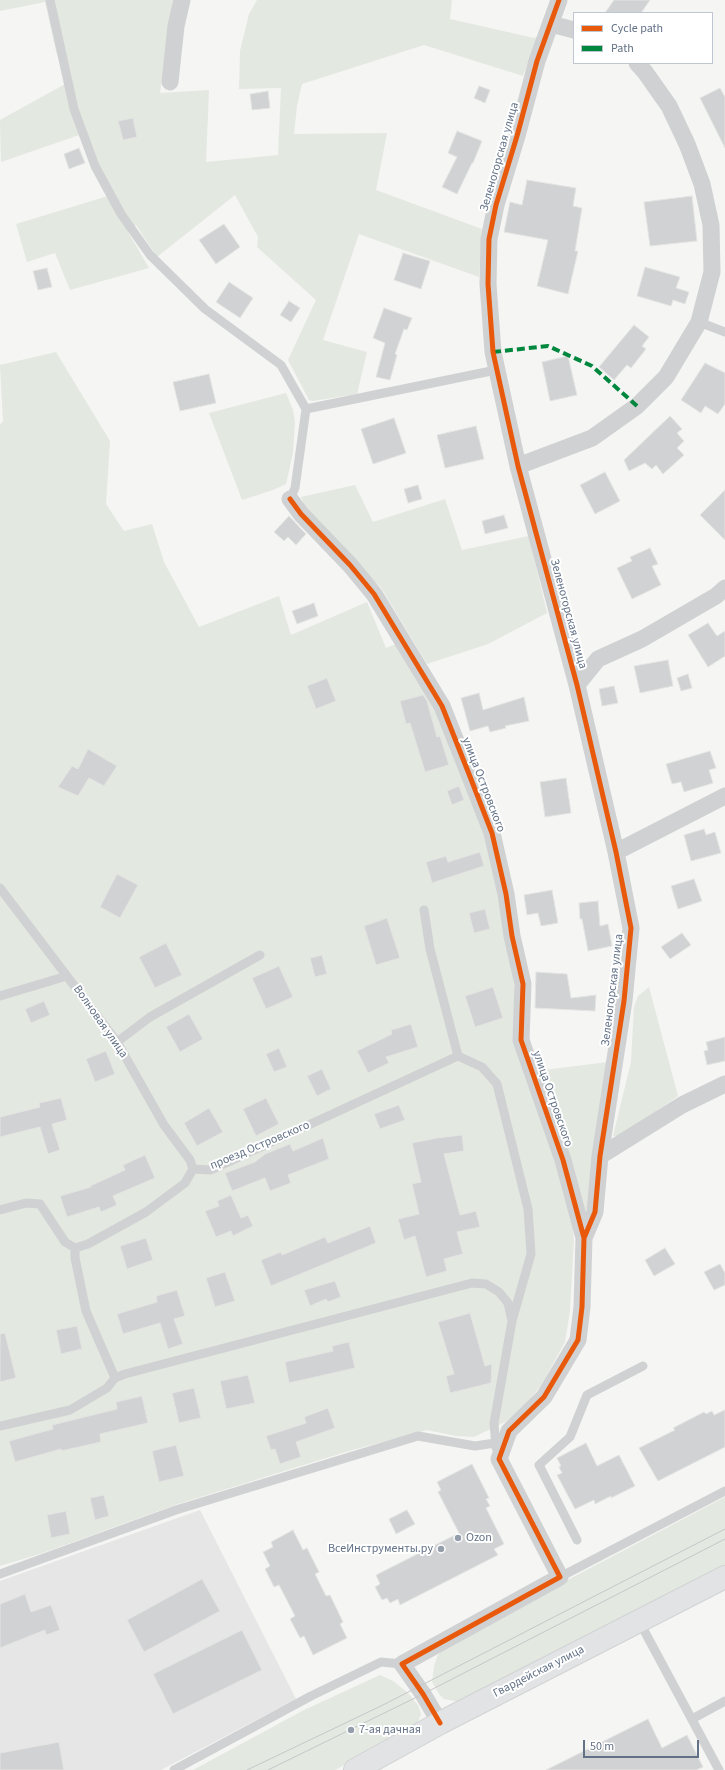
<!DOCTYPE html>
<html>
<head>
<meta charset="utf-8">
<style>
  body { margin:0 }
  #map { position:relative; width:725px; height:1770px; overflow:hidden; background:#f5f5f3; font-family:"Source Sans 3",sans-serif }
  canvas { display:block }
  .legend { position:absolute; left:573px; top:12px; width:140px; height:52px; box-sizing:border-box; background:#fff; border:1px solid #c0c6cf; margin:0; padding:5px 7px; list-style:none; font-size:12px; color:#627186 }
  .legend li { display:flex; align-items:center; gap:8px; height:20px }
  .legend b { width:20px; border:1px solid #c0c6cf }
  .scale { position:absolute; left:583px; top:1740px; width:116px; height:18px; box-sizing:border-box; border:2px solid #627186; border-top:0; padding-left:5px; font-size:12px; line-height:14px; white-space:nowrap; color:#627186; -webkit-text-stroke:3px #fff; paint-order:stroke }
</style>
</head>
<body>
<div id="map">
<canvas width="725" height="1770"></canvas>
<ul class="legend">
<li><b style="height:5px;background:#e8590c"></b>Cycle path</li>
<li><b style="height:5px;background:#00873e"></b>Path</li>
</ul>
<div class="scale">50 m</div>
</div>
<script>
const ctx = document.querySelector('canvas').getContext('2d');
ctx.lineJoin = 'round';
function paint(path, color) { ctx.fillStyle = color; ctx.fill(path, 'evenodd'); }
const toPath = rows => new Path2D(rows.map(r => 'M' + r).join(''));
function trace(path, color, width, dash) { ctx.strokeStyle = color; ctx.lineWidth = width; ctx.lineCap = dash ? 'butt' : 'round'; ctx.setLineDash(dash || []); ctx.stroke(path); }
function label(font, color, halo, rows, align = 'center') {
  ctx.font = font + ' "Source Sans 3",sans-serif'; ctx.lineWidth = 4; ctx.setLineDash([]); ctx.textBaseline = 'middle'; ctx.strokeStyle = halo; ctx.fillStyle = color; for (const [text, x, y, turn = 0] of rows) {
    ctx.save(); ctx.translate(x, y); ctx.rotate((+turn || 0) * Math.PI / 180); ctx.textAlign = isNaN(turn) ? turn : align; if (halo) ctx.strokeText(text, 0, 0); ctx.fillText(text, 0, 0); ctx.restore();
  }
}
const built = toPath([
  [200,1510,296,1699,161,1770,0,1770,0,1581]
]);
const green = toPath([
  [0,0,174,0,169,26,160,93,209,90,206,162,278,155,281,88,239,89,240,51,249,14,257,0,452,0,450,19,534,38,539,36,523,76,424,45,302,84,297,106,294,134,387,133,376,190,482,229,479,277,359,234,323,340,367,352,357,394,313,401,309,400,288,360,316,300,257,247,258,237,235,195,157,257,136,225,128,232,149,268,70,290,55,253,27,262,16,224,108,196,85,133,1,162,0,120,67,83,56,51,45,2,0,11],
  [56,352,110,441,106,504,124,531,152,524,164,562,199,627,279,596,291,635,367,602,386,648,399,643,426,683,483,820,501,897,518,1009,558,1161,572,1218,574,1241,570,1311,565,1342,542,1384,526,1405,511,1419,474,1437,456,1436,427,1430,349,1451,178,1504,40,1554,0,1566,0,425,3,421,0,365],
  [286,393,293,410,295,422,293,453,286,484,273,490,242,500,209,413],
  [355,485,373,522,445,499,462,550,529,536,547,613,488,644,427,664,380,586,366,576,306,510,301,497],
  [649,987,678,1096,621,1136,613,1136,631,1062,634,1007,638,996],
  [608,1062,590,1204,585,1212,536,1071],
  [725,1497,725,1567,460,1702,444,1699,439,1694,432,1682,434,1666,438,1655,448,1643],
  [380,1675,393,1681,407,1692,418,1705,421,1714,417,1725,335,1770,193,1770,304,1710]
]);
const building = toPath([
  [614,0,650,0,641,13,605,13,614,0],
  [479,86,490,90,485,103,474,98,479,86],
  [720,88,725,97,725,148,700,98,720,88],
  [268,91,270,108,252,110,250,94,268,91],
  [133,118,137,137,123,140,118,121,133,118],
  [457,131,482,141,473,163,472,163,457,194,442,187,457,157,448,153,457,131],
  [79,148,85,163,69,169,64,154,79,148],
  [527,180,576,188,573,206,582,208,575,251,578,251,568,294,537,286,548,240,504,232,510,202,522,205,527,180],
  [692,196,697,241,650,246,644,202,692,196],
  [224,224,240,247,216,264,199,240,224,224],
  [403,253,430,261,421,289,394,280,403,253],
  [645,267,680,277,676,288,689,292,685,304,673,300,671,306,637,296,645,267],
  [47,268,52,287,38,290,33,271,47,268],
  [229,282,253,298,240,318,216,302,229,282],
  [289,301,300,308,291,322,280,315,289,301],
  [384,308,412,318,407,330,404,329,395,354,397,355,390,380,376,377,385,343,373,338,384,308],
  [634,325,649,337,642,346,646,349,631,368,627,365,614,380,599,367,634,325],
  [568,356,577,395,550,401,542,362,568,356],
  [705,363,725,373,725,404,718,414,705,406,701,413,681,400,705,363],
  [209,374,216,403,180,411,173,382,209,374],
  [670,416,682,429,677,433,684,441,677,448,684,455,663,474,656,465,652,469,645,463,629,471,624,460,670,416],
  [394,418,406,453,373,464,361,429,394,418],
  [476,426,484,459,445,468,437,435,476,426],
  [605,472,620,501,595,514,580,485,605,472],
  [418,485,422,499,408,503,404,489,418,485],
  [725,490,725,540,700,515,725,490],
  [504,515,508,528,485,534,482,521,504,515],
  [289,516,306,534,296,545,288,537,284,541,274,532,289,516],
  [650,548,658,564,652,566,661,585,632,599,617,568,632,561,630,557,650,548],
  [314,603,318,616,297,624,292,611,314,603],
  [708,623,717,636,725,631,725,656,708,667,688,635,708,623],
  [668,660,673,686,640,693,634,666,668,660],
  [688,674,692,688,681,691,677,678,688,674],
  [327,678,336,701,316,709,307,686,327,678],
  [614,686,618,703,602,706,599,689,614,686],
  [479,693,483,710,524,697,529,721,505,726,506,728,490,732,488,726,470,731,461,698,479,693],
  [423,695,427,701,437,737,440,736,449,765,425,772,410,723,406,724,400,701,423,695],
  [88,749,117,766,104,786,89,778,78,796,58,787,72,766,78,769,88,749],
  [710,751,716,768,709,770,713,783,684,792,681,782,672,784,666,764,710,751],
  [566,778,571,813,545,817,540,782,566,778],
  [459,786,464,800,452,805,447,791,459,786],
  [704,829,706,835,715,832,721,853,691,861,684,835,704,829],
  [480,852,484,866,432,883,426,862,446,856,448,862,480,852],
  [117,874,138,885,120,918,100,907,117,874],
  [694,879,702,901,678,909,671,886,694,879],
  [552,890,558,923,541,926,538,913,527,915,524,895,552,890],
  [598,901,600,926,608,924,612,946,588,951,582,919,580,919,579,903,598,901],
  [485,909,490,929,474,933,469,913,485,909],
  [387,918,400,958,376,965,364,926,387,918],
  [682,933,691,945,670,959,661,947,682,933],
  [166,943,182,975,155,988,139,957,166,943],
  [322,955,327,974,315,977,310,958,322,955],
  [279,966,293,997,266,1009,252,978,279,966],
  [536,972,567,974,571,998,596,995,595,1011,535,1008,536,972],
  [493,987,503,1018,475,1027,465,996,493,987],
  [44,1001,50,1015,31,1023,25,1009,44,1001],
  [189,1014,203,1039,180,1052,166,1027,189,1014],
  [411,1024,418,1047,386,1057,389,1063,368,1073,357,1051,392,1034,391,1030,411,1024],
  [725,1037,725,1061,707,1065,704,1051,708,1050,706,1042,725,1037],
  [279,1048,287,1067,274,1072,266,1054,279,1048],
  [106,1051,115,1074,95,1082,86,1059,106,1051],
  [322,1069,331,1089,317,1096,307,1076,322,1069],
  [61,1098,67,1120,52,1124,60,1150,48,1154,40,1127,0,1137,0,1117,40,1107,39,1103,61,1098],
  [266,1098,279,1124,256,1136,243,1109,266,1098],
  [399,1105,405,1120,380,1129,374,1114,399,1105],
  [209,1108,223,1132,197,1146,184,1123,209,1108],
  [462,1135,464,1151,444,1154,460,1215,476,1211,480,1227,457,1232,463,1254,444,1259,447,1271,426,1277,415,1236,404,1240,398,1219,419,1214,412,1184,421,1182,412,1143,437,1138,462,1135],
  [323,1138,329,1159,288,1175,291,1183,270,1191,265,1178,232,1191,225,1173,255,1162,265,1154,290,1144,293,1151,323,1138],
  [145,1155,155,1178,113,1196,117,1205,101,1212,99,1207,67,1217,60,1196,91,1187,90,1186,125,1170,123,1165,145,1155],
  [231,1195,241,1218,248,1215,253,1226,233,1236,231,1231,216,1237,205,1211,219,1206,217,1201,231,1195],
  [370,1226,376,1243,271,1286,261,1260,281,1252,282,1255,325,1237,328,1243,370,1226],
  [146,1238,153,1260,127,1269,120,1246,146,1238],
  [665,1248,675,1264,654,1276,645,1260,665,1248],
  [720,1264,725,1273,725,1285,714,1290,704,1272,720,1264],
  [225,1272,235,1301,215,1307,206,1278,225,1272],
  [335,1281,341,1297,328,1302,326,1299,310,1306,304,1290,335,1281],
  [177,1290,185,1316,174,1319,183,1344,168,1349,160,1323,123,1334,117,1314,157,1302,156,1296,177,1290],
  [470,1313,485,1366,492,1364,491,1383,450,1393,446,1376,454,1374,438,1322,470,1313],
  [77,1326,82,1349,61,1354,56,1330,77,1326],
  [5,1333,16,1378,0,1382,0,1334,5,1333],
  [349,1342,355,1368,289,1383,285,1362,333,1351,332,1346,349,1342],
  [248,1375,255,1403,226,1409,220,1381,248,1375],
  [194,1388,201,1418,179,1423,172,1393,194,1388],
  [142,1396,148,1423,100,1434,101,1442,61,1451,61,1449,15,1462,9,1441,53,1429,52,1425,117,1409,116,1402,142,1396],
  [328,1408,335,1428,296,1442,301,1457,280,1464,275,1449,271,1450,266,1436,306,1423,304,1417,328,1408],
  [725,1410,725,1447,658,1481,639,1448,675,1430,673,1428,704,1412,706,1414,712,1411,714,1415,725,1410],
  [586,1443,597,1466,619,1455,635,1486,611,1498,611,1496,595,1504,594,1500,575,1509,557,1475,562,1473,559,1467,561,1466,557,1458,586,1443],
  [176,1445,184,1476,159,1482,152,1451,176,1445],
  [472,1464,489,1498,486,1499,490,1506,486,1508,504,1544,494,1549,498,1555,400,1605,398,1599,390,1603,387,1598,382,1600,375,1587,380,1584,376,1575,459,1533,438,1492,441,1490,437,1482,472,1464],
  [104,1495,109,1516,95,1520,90,1498,104,1495],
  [407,1510,415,1524,396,1534,389,1519,407,1510],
  [66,1511,70,1534,51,1538,47,1515,66,1511],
  [293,1530,303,1550,307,1548,319,1572,315,1574,326,1596,330,1595,343,1622,340,1624,347,1638,313,1655,304,1636,300,1638,290,1619,295,1616,279,1585,274,1587,265,1569,270,1566,263,1552,273,1547,271,1542,293,1530],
  [202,1579,220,1611,144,1652,127,1620,202,1579],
  [25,1594,31,1612,51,1605,60,1630,46,1635,45,1630,0,1648,0,1604,25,1594],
  [242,1630,262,1670,173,1714,153,1674,242,1630],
  [648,1719,662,1748,687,1735,703,1767,696,1770,546,1770,648,1719],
  [59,1742,64,1770,0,1770,0,1753,59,1742]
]);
const lane = toPath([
  [50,0,74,109,95,166,121,214,150,255,205,309,281,365,306,409,295,488,290,499],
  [699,322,725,332],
  [306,409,496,370],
  [0,888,117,1042,164,1125,190,1160,193,1169],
  [424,910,430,949,458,1056],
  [0,996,67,976],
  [117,1042,150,1017,260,955],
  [458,1056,482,1067,497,1084,528,1209,531,1254,512,1321,494,1423,496,1448],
  [193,1169,211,1170,458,1056],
  [0,1210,26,1203,40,1204,65,1242,75,1248,88,1244,146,1212,185,1183,193,1169],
  [75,1248,75,1258,86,1311,115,1378],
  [0,1426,70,1410,107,1388,115,1378,125,1374,472,1283,486,1284,499,1292,508,1303,512,1321],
  [577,1540,539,1465,570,1437,587,1395,643,1366],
  [0,1574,176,1510,418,1436,475,1446,495,1443],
  [560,1577,725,1491],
  [639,1621,719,1770],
  [692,1719,725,1701],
  [174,1770,311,1696,381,1662,402,1664]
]);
const street = toPath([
  [559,0,537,61,517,136,496,205,489,239,488,284,493,352,518,466,577,685,616,852,631,928,624,1001,600,1156,595,1212,584,1238],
  [551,24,574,30],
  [170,82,176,26,182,0],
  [518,466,592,438,637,406,666,377,699,322,712,272,711,225,702,184,687,144,669,106,645,72,637,63],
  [290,499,301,514,350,565,374,594,442,706,469,774,492,833,506,894,512,936,523,984,521,1040,563,1160,584,1238,582,1307,578,1340,544,1397,509,1431,499,1459,560,1577,402,1664,423,1694,440,1723],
  [577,685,598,659,642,639,716,596,725,588],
  [616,852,725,796],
  [600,1156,682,1105,725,1084]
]);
const secondary = toPath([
  [355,1770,440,1723,725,1577]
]);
const tram = toPath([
  [247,1770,383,1705,725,1529],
  [268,1770,423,1694,725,1539]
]);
const quiet = toPath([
  [493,352,548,346,592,366,637,406]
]);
const cycleway = toPath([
  [559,0,537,61,517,136,496,205,489,239,488,284,493,352,518,466,577,685,616,852,631,928,624,1001,600,1156,595,1212,584,1238],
  [290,499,301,514,350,565,374,594,442,706,469,774,492,833,506,894,512,936,523,984,521,1040,563,1160,584,1238,582,1307,578,1340,544,1397,509,1431,499,1459,560,1577,402,1664,423,1694,440,1723]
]);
const markers = [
  [458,1538,4,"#959fac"],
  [441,1549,4,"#959fac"],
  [351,1730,4,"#959fac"]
];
const streetNames = [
  ["Зеленогорская улица",500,157,-74],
  ["Зеленогорская улица",568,614,75],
  ["улица Островского",483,785,69],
  ["Зеленогорская улица",613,990,-83],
  ["Волновая улица",100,1022,55],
  ["улица Островского",552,1099,71],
  ["проезд Островского",260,1146,-23],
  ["Гвардейская улица",539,1672,-27]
];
const poiNames = [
  ["Ozon",466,1538],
  ["ВсеИнструменты.ру",433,1549,"right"],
  ["7-ая дачная",359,1730]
];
paint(built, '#e5e6e5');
paint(green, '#e3e8e1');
paint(building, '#d1d2d3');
trace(building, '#e4e4e3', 1);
trace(secondary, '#d1d3d4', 24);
trace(lane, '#d0d1d2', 9);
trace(street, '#d0d1d2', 17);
trace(secondary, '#e2e3e4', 22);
trace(tram, '#c6c7c8', 1);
trace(quiet, '#00873e', 4, [8, 4]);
trace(cycleway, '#e8590c', 5);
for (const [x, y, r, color] of markers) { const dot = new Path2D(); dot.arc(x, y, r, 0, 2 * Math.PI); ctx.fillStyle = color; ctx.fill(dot); trace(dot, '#fff', 1.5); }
label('12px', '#627186', '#fff', streetNames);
label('12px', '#627186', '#fff', poiNames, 'left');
</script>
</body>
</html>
